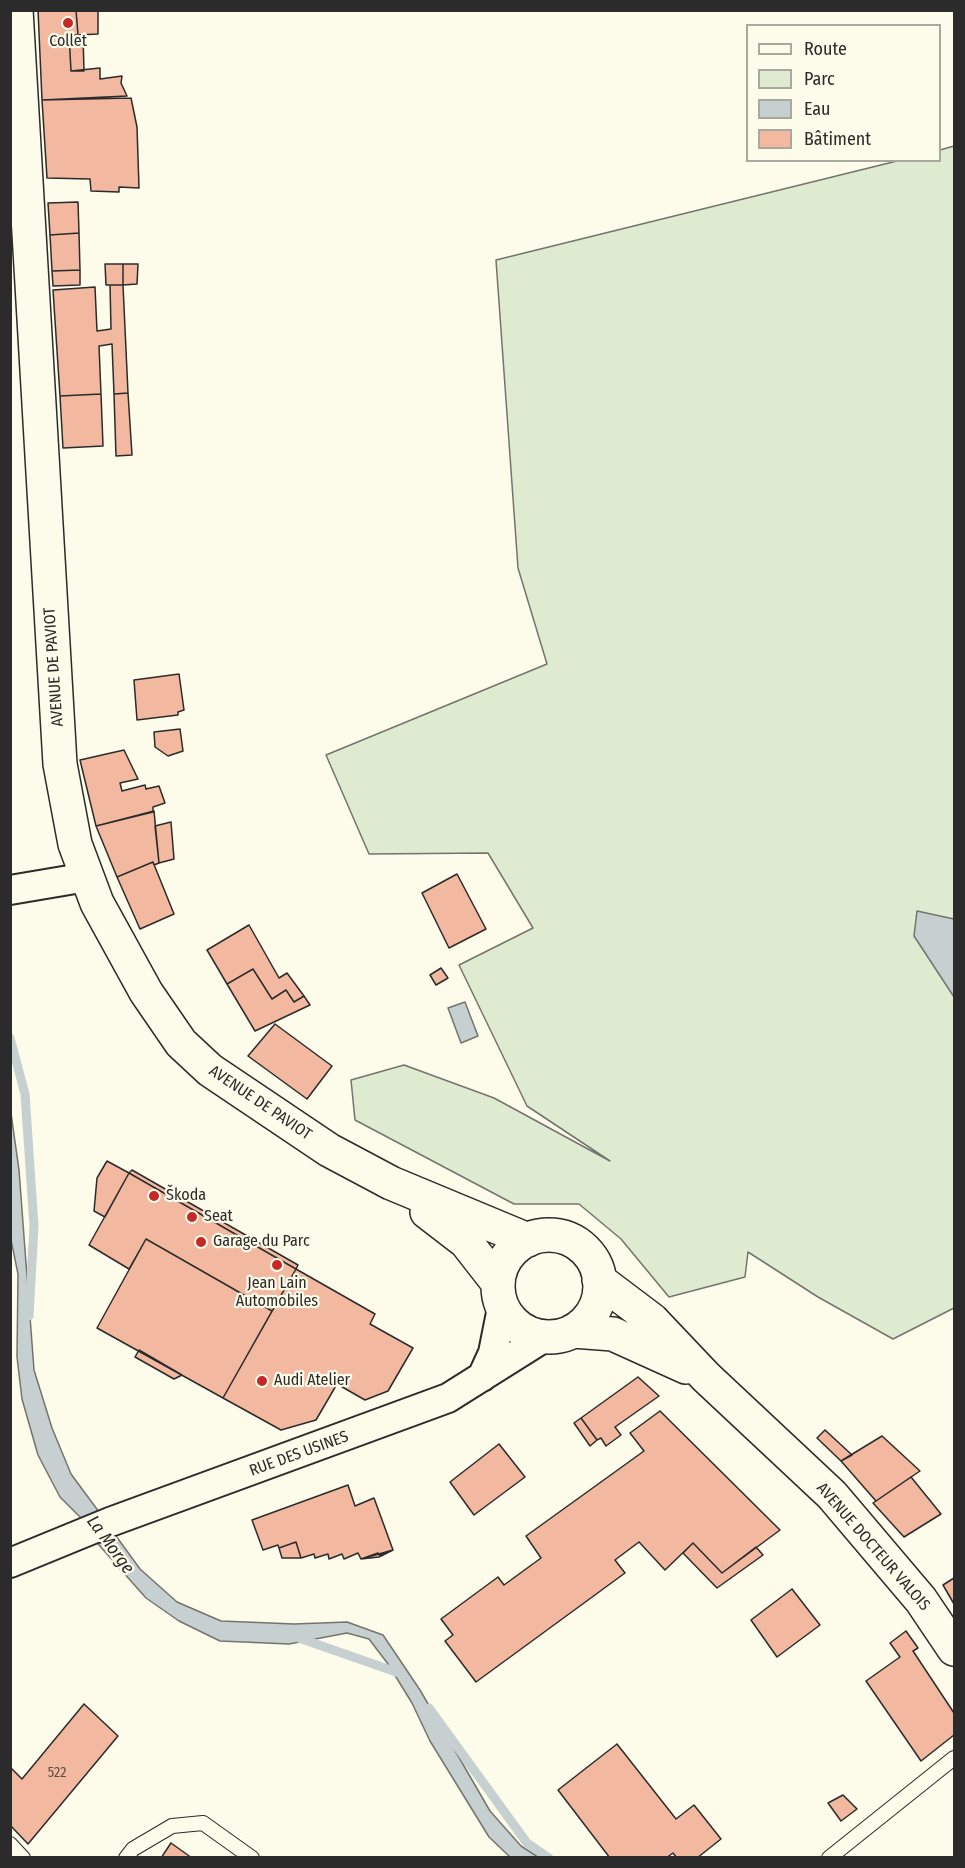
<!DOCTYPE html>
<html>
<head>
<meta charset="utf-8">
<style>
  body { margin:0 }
  #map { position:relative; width:965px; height:1868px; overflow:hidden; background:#fdfbea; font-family:"Fira Sans Condensed",sans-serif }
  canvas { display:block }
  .frame { position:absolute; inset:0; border:12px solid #2b2b2b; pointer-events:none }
  .legend { position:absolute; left:746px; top:24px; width:195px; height:138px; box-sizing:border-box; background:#fdfbea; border:2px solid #a9a89e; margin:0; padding:8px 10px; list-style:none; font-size:18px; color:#2b2b2b }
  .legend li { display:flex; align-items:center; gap:12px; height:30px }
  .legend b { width:30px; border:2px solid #a9a89e }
</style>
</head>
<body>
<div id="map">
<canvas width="965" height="1868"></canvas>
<div class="frame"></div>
<ul class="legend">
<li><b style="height:8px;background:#fdfbea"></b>Route</li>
<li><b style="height:16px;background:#deebd1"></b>Parc</li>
<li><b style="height:16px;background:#c7d0d0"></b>Eau</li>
<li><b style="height:16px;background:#f2b8a0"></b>Bâtiment</li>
</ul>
</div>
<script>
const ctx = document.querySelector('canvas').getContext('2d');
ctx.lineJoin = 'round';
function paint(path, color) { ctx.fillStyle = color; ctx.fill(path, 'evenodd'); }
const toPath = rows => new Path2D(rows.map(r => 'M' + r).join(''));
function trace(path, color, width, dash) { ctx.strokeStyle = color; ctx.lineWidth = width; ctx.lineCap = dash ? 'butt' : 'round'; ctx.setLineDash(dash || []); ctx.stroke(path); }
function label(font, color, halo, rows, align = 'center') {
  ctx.font = font + ' "Fira Sans Condensed",sans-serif'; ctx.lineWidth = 4.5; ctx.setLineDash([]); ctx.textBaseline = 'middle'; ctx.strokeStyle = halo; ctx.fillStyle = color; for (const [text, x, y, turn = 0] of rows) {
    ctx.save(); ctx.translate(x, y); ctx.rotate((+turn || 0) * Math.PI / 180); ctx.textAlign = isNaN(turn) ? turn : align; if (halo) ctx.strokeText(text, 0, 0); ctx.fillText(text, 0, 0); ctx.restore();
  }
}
const green = toPath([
  [954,146,954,1308,893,1339,818,1297,748,1252,745,1277,669,1297,621,1239,579,1204,514,1204,355,1120,351,1080,404,1065,494,1098,610,1161,527,1106,459,965,533,928,488,853,369,854,326,755,547,664,518,568,496,260,897,161,940,160,940,150,954,146]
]);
const water = toPath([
  [917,911,954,919,954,997,914,936,917,911],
  [465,1002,478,1036,461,1043,448,1008,465,1002],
  [10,1106,19,1170,34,1370,52,1428,71,1474,102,1516,84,1521,60,1497,38,1455,22,1399,17,1357,18,1274,10,1235,10,1106],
  [116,1536,140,1569,177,1602,221,1621,294,1624,347,1622,383,1635,420,1690,490,1811,521,1846,538,1857,510,1857,489,1837,430,1741,412,1703,388,1664,369,1639,347,1633,289,1644,220,1641,179,1621,146,1598,98,1544,116,1536]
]);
const stream = toPath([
  [10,1038,25,1094,34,1226,29,1316],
  [299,1638,402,1674],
  [429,1708,527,1843,549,1858]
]);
const building = toPath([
  [38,10,76,10,78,35,69,35,71,71,100,68,100,79,122,76,121,83,127,96,42,100,38,10],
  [76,10,98,10,98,34,78,35,76,10],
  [69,35,83,35,84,71,71,71,69,35],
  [131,98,137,127,139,188,119,187,119,192,91,191,90,179,47,178,42,100,131,98],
  [78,202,79,233,50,235,48,203,78,202],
  [79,233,80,270,52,271,50,235,79,233],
  [105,264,123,264,123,285,106,285,105,264],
  [123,264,138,264,137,284,123,285,123,264],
  [80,270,80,285,53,286,52,271,80,270],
  [110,285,123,285,128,393,114,394,112,344,99,346,101,394,60,396,53,290,95,287,97,331,111,329,110,285],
  [128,393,132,455,116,456,114,394,128,393],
  [101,394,103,446,63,448,60,396,101,394],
  [179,674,184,710,178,712,178,715,137,720,134,680,179,674],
  [180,729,183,751,168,756,155,747,154,732,180,729],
  [124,750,138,779,120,783,122,791,145,785,146,789,159,786,165,803,153,807,153,812,96,826,80,760,124,750],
  [154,811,159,863,154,865,153,862,117,877,96,826,154,811],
  [171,822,174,859,159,863,155,826,171,822],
  [153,862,174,914,140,929,117,877,153,862],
  [457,874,486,929,449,948,422,893,457,874],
  [249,925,279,978,287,973,304,996,294,1002,286,990,272,999,253,969,227,984,207,950,249,925],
  [441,968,448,978,436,985,430,975,441,968],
  [253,969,272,999,286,990,294,1002,304,996,310,1005,255,1031,227,984,253,969],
  [275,1024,332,1066,307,1099,248,1056,275,1024],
  [107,1161,129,1173,105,1217,94,1211,97,1178,107,1161],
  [132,1170,298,1265,296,1269,129,1173,132,1170],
  [129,1173,296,1269,272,1311,146,1239,129,1269,89,1245,129,1173],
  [146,1239,272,1311,223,1398,97,1328,146,1239],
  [296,1269,375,1314,370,1324,413,1348,388,1391,365,1400,337,1384,316,1420,281,1430,223,1398,296,1269],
  [139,1350,182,1375,174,1379,135,1357,139,1350],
  [638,1377,659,1396,615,1427,621,1435,606,1446,601,1438,597,1440,581,1418,638,1377],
  [660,1411,780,1530,722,1573,693,1543,665,1570,639,1542,615,1560,625,1573,476,1682,445,1641,453,1635,441,1619,498,1577,504,1585,541,1558,526,1536,644,1451,630,1433,660,1411],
  [581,1418,597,1440,590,1446,574,1423,581,1418],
  [825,1430,852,1455,841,1461,817,1438,825,1430],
  [882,1436,920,1471,876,1501,841,1461,882,1436],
  [499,1444,525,1477,474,1515,450,1482,499,1444],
  [911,1477,941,1514,904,1537,873,1503,911,1477],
  [348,1485,355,1506,374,1498,393,1550,361,1559,358,1553,344,1559,342,1554,329,1559,328,1554,315,1558,314,1554,301,1558,296,1542,279,1548,278,1545,263,1550,252,1520,348,1485],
  [296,1542,301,1558,282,1558,279,1548,296,1542],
  [693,1543,722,1573,756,1547,763,1555,717,1588,683,1553,693,1543],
  [393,1550,379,1557,361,1559,378,1553,379,1555,393,1550],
  [954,1578,954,1604,943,1585,954,1578],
  [792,1589,820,1625,777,1657,751,1620,792,1589],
  [906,1631,918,1648,913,1651,954,1713,954,1735,921,1761,866,1681,900,1657,890,1643,906,1631],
  [84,1704,118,1736,28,1844,10,1825,10,1767,22,1779,84,1704],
  [617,1744,676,1819,694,1805,721,1839,697,1858,677,1858,673,1853,666,1858,610,1858,558,1790,617,1744],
  [843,1795,857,1809,841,1821,828,1803,843,1795],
  [171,1843,192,1858,161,1858,171,1843]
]);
const lane = toPath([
  [10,1844,23,1858],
  [126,1858,133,1849,172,1826,203,1823,252,1858],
  [829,1858,954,1758]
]);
const street = toPath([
  [10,890,87,877],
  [482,1377,493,1353,502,1308],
  [10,1563,110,1522,448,1398,545,1337]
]);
const primary = toPath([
  [16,10,60,764,75,844,97,903,146,992,181,1043,210,1070,329,1150,391,1183,528,1240],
  [427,1212,466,1242,498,1283],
  '498 1286a51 51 0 1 1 102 0a51 51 0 1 1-102 0Z',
  [599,1280,652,1320,706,1377,832,1495,921,1600,954,1649],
  [573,1331,613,1334,686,1367]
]);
const markers = [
  [68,23,6,"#c62828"],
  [154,1196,6,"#c62828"],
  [192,1217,6,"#c62828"],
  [201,1242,6,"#c62828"],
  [277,1265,6,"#c62828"],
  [262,1381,6,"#c62828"]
];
const numberNames = [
  ["522",57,1773]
];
const poiNames = [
  ["Collet",68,42,"center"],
  ["Škoda",166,1196],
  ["Seat",204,1217],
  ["Garage du Parc",213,1242],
  ["Jean Lain",277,1284,"center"],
  ["Automobiles",277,1302,"center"],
  ["Audi Atelier",274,1381]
];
const streetNames = [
  ["AVENUE DE PAVIOT",54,667,-94],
  ["AVENUE DE PAVIOT",260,1103,34],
  ["RUE DES USINES",299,1454,-20],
  ["AVENUE DOCTEUR VALOIS",873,1547,49]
];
const waterNames = [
  ["La Morge",110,1545,54]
];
paint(green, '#deebd1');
trace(green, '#74746e', 1.5);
paint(water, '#c7d0d0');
trace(water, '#74746e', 1.5);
trace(stream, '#c7d0d0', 9);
paint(building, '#f2b8a0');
trace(building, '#2b2b2b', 1.5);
trace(lane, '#2b2b2b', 16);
trace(street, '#2b2b2b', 32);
trace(primary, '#2b2b2b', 36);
trace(lane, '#fdfbea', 14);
trace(street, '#fdfbea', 28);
trace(primary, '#fdfbea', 33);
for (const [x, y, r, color] of markers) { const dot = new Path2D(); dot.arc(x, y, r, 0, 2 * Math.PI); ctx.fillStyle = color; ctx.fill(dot); trace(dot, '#fdfbea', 2); }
label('14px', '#5d4e48', null, numberNames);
label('16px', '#2b2b2b', '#fdfbea', poiNames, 'left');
label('16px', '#2b2b2b', '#fdfbea', streetNames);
label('italic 18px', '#2b2b2b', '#fdfbea', waterNames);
</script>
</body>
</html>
